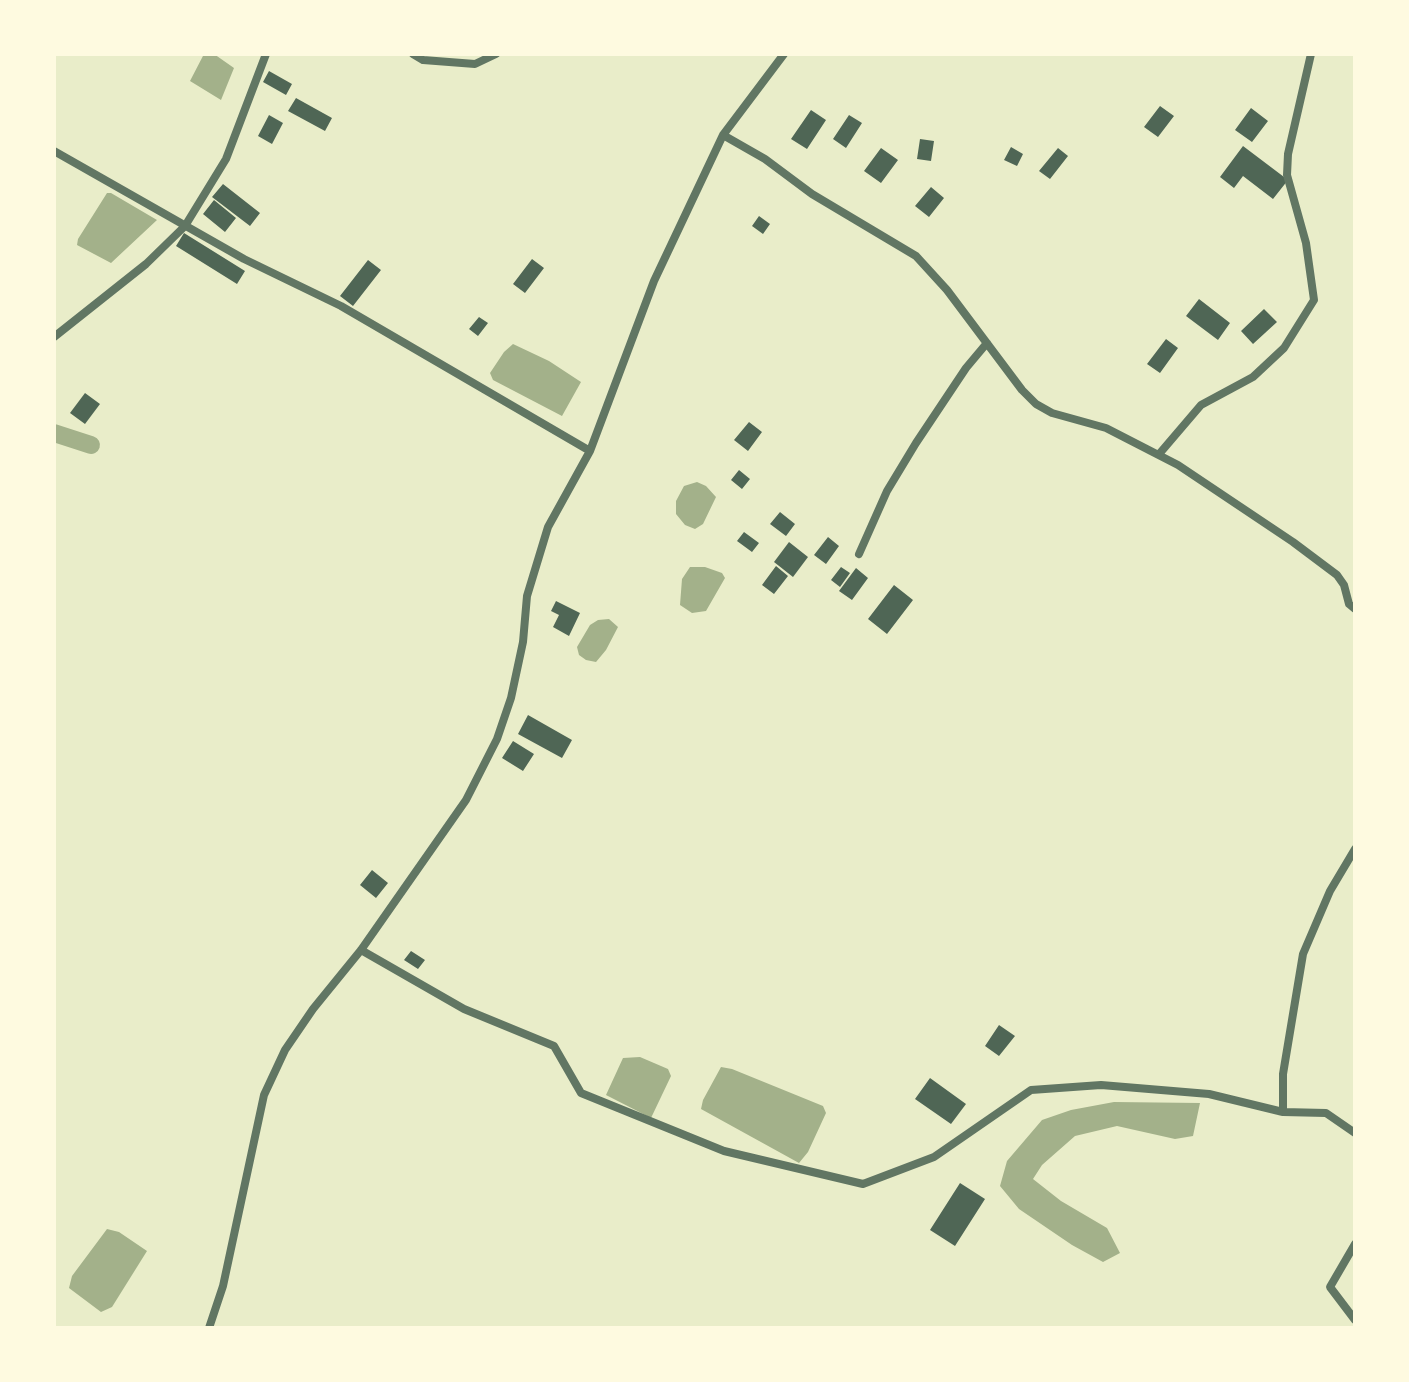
<!DOCTYPE html>
<html>
<head>
<meta charset="utf-8">
<style>
  body { margin:0 }
  #map { position:relative; width:1409px; height:1382px; overflow:hidden; background:#e9edc9; font-family:Montserrat,sans-serif }
  canvas { display:block }
  .frame { position:absolute; inset:0; border:56px solid #fefae0; pointer-events:none }
</style>
</head>
<body>
<div id="map">
<canvas width="1409" height="1382"></canvas>
<div class="frame"></div>
</div>
<script>
const ctx = document.querySelector('canvas').getContext('2d');
ctx.lineJoin = 'round';
function paint(path, color) { ctx.fillStyle = color; ctx.fill(path, 'evenodd'); }
const toPath = rows => new Path2D(rows.map(r => 'M' + r).join(''));
function trace(path, color, width, dash) { ctx.strokeStyle = color; ctx.lineWidth = width; ctx.lineCap = dash ? 'butt' : 'round'; ctx.setLineDash(dash || []); ctx.stroke(path); }
const water = toPath([
  [204,54,214,54,234,68,221,100,190,81],
  [107,193,111,193,157,220,111,263,77,245,78,239],
  [513,344,549,361,581,382,562,416,493,380,490,373,504,352],
  [697,482,706,486,716,497,703,524,695,529,685,525,676,514,676,501,684,486],
  [690,567,705,567,722,573,725,578,706,611,692,613,680,605,682,579],
  [609,619,618,627,606,650,596,662,586,660,579,655,577,647,590,625,598,620],
  [640,1057,668,1069,671,1076,651,1118,606,1095,623,1058],
  [721,1067,732,1069,823,1106,826,1113,808,1152,799,1163,701,1109,703,1100],
  [1114,1102,1200,1103,1193,1136,1175,1139,1117,1126,1075,1136,1042,1165,1033,1179,1061,1201,1107,1228,1120,1253,1103,1262,1072,1245,1019,1209,1000,1186,1007,1161,1042,1120,1071,1110],
  [107,1229,119,1232,147,1251,112,1307,101,1312,69,1288,72,1276]
]);
const canal = toPath([
  [54,433,91,445]
]);
const building = toPath([
  [269,71,292,84,286,95,263,82],
  [296,98,332,118,325,131,288,111],
  [1160,106,1174,116,1158,137,1144,127],
  [1251,108,1268,121,1252,142,1235,130],
  [811,110,826,120,807,149,791,139],
  [269,115,283,123,272,144,258,136],
  [849,115,862,123,846,148,833,139],
  [920,139,934,141,931,161,917,159],
  [1243,146,1288,180,1273,199,1243,176,1234,188,1220,177],
  [1011,147,1023,154,1017,166,1004,160],
  [881,148,898,160,881,183,864,171],
  [1058,148,1068,156,1050,179,1039,171],
  [223,184,260,213,250,226,212,197],
  [931,187,944,198,929,217,915,206],
  [214,200,236,218,225,232,203,214],
  [759,216,770,224,763,234,752,226],
  [184,233,245,271,237,284,176,246],
  [532,259,544,268,525,293,513,284],
  [368,260,381,270,353,306,340,296],
  [1199,299,1230,323,1218,340,1186,316],
  [1264,309,1277,322,1253,344,1241,331],
  [479,317,488,323,478,336,469,329],
  [1166,339,1178,348,1160,373,1147,364],
  [85,393,100,404,85,424,70,413],
  [749,422,762,432,748,451,734,440],
  [739,470,750,479,742,489,731,480],
  [780,512,795,524,786,536,770,524],
  [744,532,759,543,752,552,737,541],
  [828,537,839,546,826,564,814,555],
  [789,542,808,557,793,577,774,562],
  [776,566,788,576,774,594,762,585],
  [841,567,850,573,840,587,831,580],
  [856,568,868,578,852,600,839,591],
  [894,585,913,600,887,634,868,619],
  [556,601,580,613,569,636,553,627,559,615,551,611],
  [528,715,572,740,562,758,518,734],
  [513,741,534,754,523,771,502,758],
  [372,870,388,883,376,898,360,885],
  [411,951,425,960,418,969,404,960],
  [999,1025,1015,1036,999,1056,985,1046],
  [930,1078,966,1104,951,1124,915,1099],
  [960,1183,985,1199,955,1246,930,1230]
]);
const minor = toPath([
  [413,54,423,60,475,64,496,54],
  [723,135,765,159,812,194,916,256,947,290,1022,390,1036,404,1052,413,1106,428,1178,465,1293,542,1337,575,1344,585,1349,604,1355,609],
  [54,151,244,259,341,306,590,451],
  [54,337,146,264,185,226,226,159,266,54],
  [1160,453,1201,405,1253,377,1284,348,1314,300,1306,243,1287,175,1288,154,1311,54],
  [859,554,887,491,916,443,966,368,987,343],
  [1355,849,1330,891,1303,954,1283,1074,1283,1112,1326,1113,1355,1133],
  [361,950,464,1009,554,1046,581,1093,724,1151,863,1184,934,1157,1031,1090,1101,1085,1209,1094,1283,1112],
  [1355,1244,1330,1287,1355,1320],
  [209,1328,223,1286,264,1095,285,1050,313,1009,361,950,466,800,497,739,511,698,523,642,527,596,548,527,590,451,654,281,723,135,784,54]
]);
paint(water, '#a3b18a');
trace(canal, '#a3b18a', 18);
paint(building, '#4f6655');
trace(minor, '#617663', 8);
</script>
</body>
</html>
